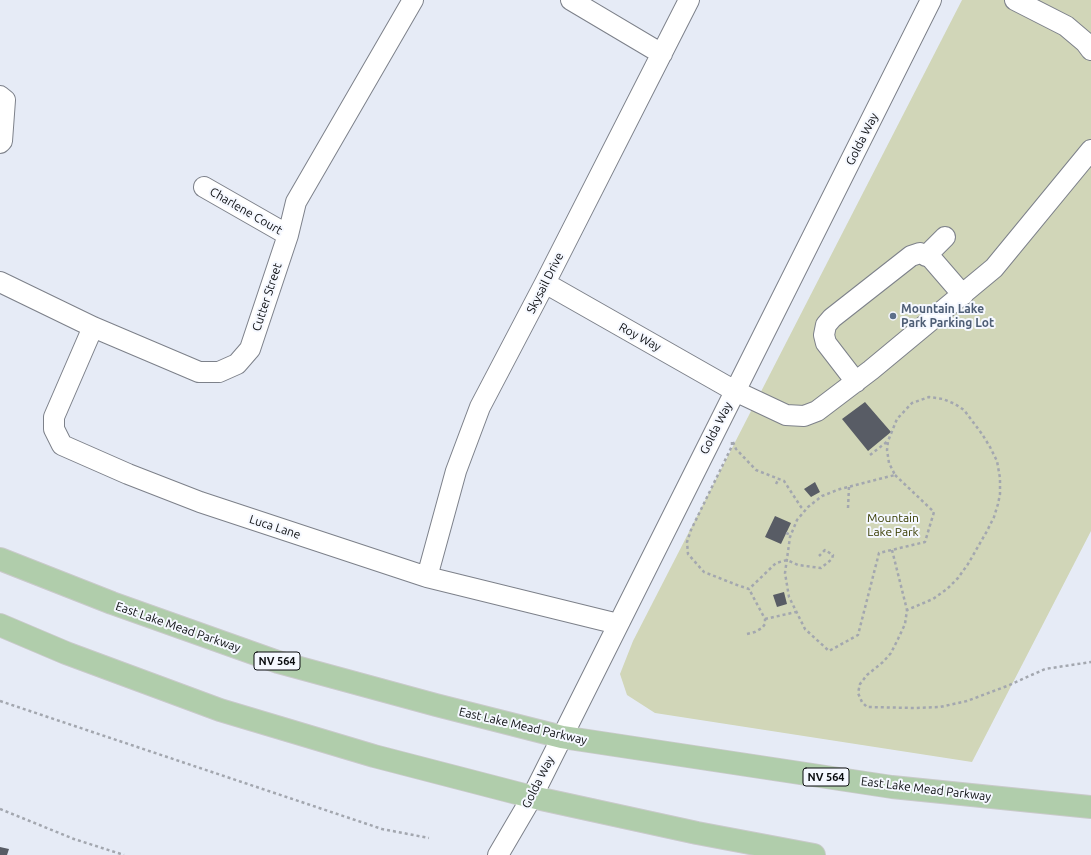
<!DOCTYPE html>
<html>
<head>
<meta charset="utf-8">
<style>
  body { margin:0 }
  canvas { display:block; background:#e6ebf6 }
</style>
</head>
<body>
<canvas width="1091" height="855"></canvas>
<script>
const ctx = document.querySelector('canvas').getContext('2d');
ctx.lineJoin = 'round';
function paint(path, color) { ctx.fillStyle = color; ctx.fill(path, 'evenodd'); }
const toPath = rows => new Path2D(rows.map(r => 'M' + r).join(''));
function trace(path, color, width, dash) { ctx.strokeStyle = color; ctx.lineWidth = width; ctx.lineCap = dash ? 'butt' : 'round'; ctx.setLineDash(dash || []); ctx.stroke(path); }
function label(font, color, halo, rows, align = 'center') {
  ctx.font = font + ' Ubuntu,sans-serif'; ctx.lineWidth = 4; ctx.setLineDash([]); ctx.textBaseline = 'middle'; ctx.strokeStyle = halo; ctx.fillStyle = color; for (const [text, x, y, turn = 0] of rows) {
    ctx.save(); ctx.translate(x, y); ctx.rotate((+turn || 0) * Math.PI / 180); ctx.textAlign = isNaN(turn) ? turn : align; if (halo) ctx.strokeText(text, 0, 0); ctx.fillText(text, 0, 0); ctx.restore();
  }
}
const green = toPath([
  [962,0,1091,0,1091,531,972,762,655,713,627,695,620,674,633,641]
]);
const building = toPath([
  [865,402,891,432,868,451,842,419],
  [815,482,820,492,811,497,804,489],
  [775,516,791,523,781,544,765,537],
  [784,592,787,604,777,607,773,595],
  [0,847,9,849,7,855,0,855]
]);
const path = toPath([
  [732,442,732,446,691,530,687,542,688,554,704,572,737,585,749,589,776,563,787,560,798,565,821,568,832,559,833,555,825,550,819,556],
  [733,442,736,449,756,470,784,481,801,507,805,511],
  [870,455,888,441],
  [895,475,934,512,925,542,879,553,858,635,829,651,805,629,789,597,785,573,790,537,797,520,808,507,822,496,840,489,895,475,889,463,887,450,888,441,897,419,912,403,929,397,943,399,955,404,964,410,982,434,990,447,997,461,1000,478,1000,494,998,504,994,517,987,531,968,564,958,578,947,589,933,599,907,610,905,624,898,639,891,653,883,662,867,675,860,684,858,693,862,702,867,707,914,708,940,707,967,701,1007,686,1045,669,1091,662],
  [776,484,779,478],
  [848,508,849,487],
  [786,533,791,535],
  [892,550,907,610],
  [765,619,796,612],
  [747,634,755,632,762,628,765,624,765,619,749,589],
  [0,701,382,829,429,838],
  [0,809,74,839,124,855]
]);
const minor = toPath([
  [571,0,662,54],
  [1015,0,1066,26,1085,42,1091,50],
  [0,96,5,100,2,141,0,143],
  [204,187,288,235],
  [926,256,945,237],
  [0,282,93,327,199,372,219,372,237,364,250,349,288,235,296,202,413,0],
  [545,283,735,391,786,415,804,416,817,411,871,370,994,268,1091,150],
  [93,327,54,417,54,429,62,445,128,474,200,502,427,577,618,624],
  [856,382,826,343,824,335,826,325,832,318,911,256,920,253,931,258,963,295],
  [427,577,456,471,480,407,545,283,689,0],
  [498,855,532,797,931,0]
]);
const major = toPath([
  [0,559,112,603,278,662,436,705,562,737,892,787,1091,807],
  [0,625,66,653,220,710,374,756,532,797,697,833,814,855]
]);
const markers = [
  [893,316,4,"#5c6f8a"]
];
const shields = [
  [277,661,46],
  [826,777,46]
];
const shieldNames = [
  ["NV 564",277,661],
  ["NV 564",826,777]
];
const streetNames = [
  ["Golda Way",862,139,-63],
  ["Charlene Court",246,211,30],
  ["Skysail Drive",545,283,-63],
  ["Cutter Street",267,297,-72],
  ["Roy Way",640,337,29],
  ["Golda Way",716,428,-63],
  ["Luca Lane",275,527,18],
  ["East Lake Mead Parkway",178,627,19],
  ["East Lake Mead Parkway",523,726,13],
  ["Golda Way",538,782,-63],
  ["East Lake Mead Parkway",926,789,7]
];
const serviceNames = [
  ["Mountain Lake",901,309],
  ["Park Parking Lot",901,323]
];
const parkNames = [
  ["Mountain",893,518],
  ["Lake Park",893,532]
];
paint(green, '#d1d6b8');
paint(building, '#585c65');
trace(minor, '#7d818a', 22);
trace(major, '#c9caca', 24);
trace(path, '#a3a7af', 2.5, [3, 3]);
trace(minor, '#fff', 20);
trace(major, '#b0cdab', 22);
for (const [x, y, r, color] of markers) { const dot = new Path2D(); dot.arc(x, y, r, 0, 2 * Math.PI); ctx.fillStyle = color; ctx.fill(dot); trace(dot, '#f5f8ff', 1.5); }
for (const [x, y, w] of shields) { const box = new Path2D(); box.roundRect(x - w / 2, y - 9, w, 18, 3); ctx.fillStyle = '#f5f8ff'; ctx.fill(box); trace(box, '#0b0d10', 1); }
label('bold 11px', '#0b0d10', null, shieldNames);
label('12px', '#0b0d10', '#f5f8ff', streetNames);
label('bold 12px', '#4e5e75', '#f5f8ff', serviceNames, 'left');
label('12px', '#383c00', '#f5f8ff', parkNames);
</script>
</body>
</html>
